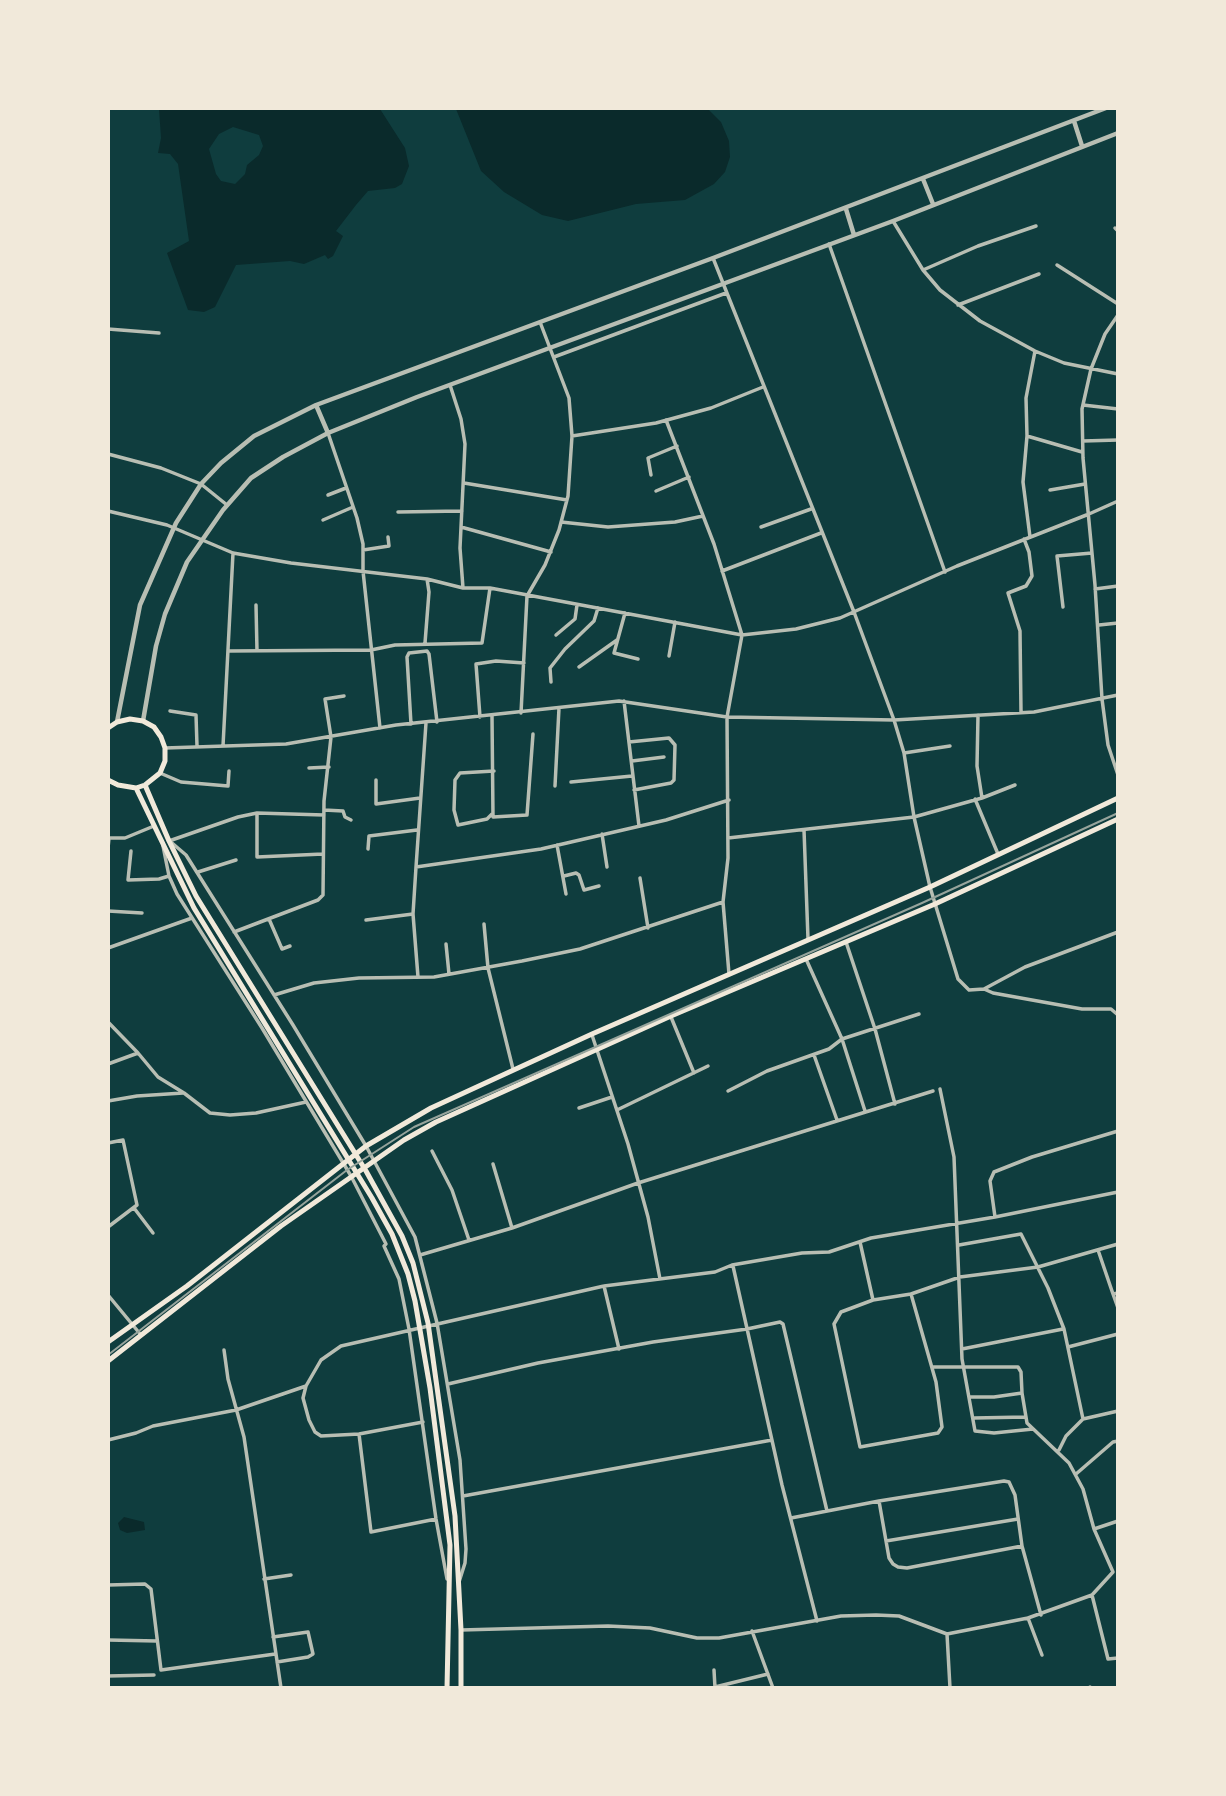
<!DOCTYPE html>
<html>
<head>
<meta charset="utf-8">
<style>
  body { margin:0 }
  #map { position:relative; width:1226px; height:1796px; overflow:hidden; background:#0f3d3e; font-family:Lato,sans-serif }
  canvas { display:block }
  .frame { position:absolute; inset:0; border:110px solid #f1e9da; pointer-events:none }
</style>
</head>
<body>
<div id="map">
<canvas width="1226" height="1796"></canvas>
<div class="frame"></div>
</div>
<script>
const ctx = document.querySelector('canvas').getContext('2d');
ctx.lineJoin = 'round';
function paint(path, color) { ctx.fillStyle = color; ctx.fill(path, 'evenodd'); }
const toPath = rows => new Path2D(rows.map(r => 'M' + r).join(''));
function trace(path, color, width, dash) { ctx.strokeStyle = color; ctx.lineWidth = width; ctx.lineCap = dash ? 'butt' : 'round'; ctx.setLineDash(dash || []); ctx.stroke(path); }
const water = toPath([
  [159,109,380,109,405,148,409,166,402,184,395,188,368,191,356,205,336,231,343,236,333,256,328,259,325,255,304,264,290,261,236,265,215,307,204,312,188,310,167,253,189,241,178,164,170,154,158,153,161,138],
  [233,127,259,135,263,146,259,155,247,165,245,174,235,184,221,181,216,174,209,149,219,134],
  [456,109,708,109,721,122,729,141,730,157,725,172,714,184,685,200,636,204,568,221,542,215,504,192,481,171],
  [124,1517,144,1522,145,1530,127,1533,120,1530,118,1523]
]);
const minor = toPath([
  [893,221,923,270,940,290,980,321,1035,351,1064,363,1118,374],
  [1115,228,1118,231],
  [829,244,945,572],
  [713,258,854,612,894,720,904,753,914,817,930,887,958,979,969,990,984,989,1025,967,1118,932],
  [1057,265,1118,304],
  [923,270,978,246,1036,226],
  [958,305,1039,274],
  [1118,315,1105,334,1091,369,1082,409,1083,458,1095,585,1102,699,1108,745,1118,775],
  [108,329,159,333],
  [554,357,726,293],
  [450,385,461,419,465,444,460,548,463,588],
  [1083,405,1118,409],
  [666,420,714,544,742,635,727,717,728,858,723,902,729,974],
  [328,433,357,518,363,544,363,571,380,728],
  [572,436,656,423,711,408,763,387],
  [1027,436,1082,452],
  [1083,441,1118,440],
  [108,454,161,468,201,484,227,505],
  [651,475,648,458,677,446],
  [464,483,567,500],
  [1050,490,1085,484],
  [656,491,689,477],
  [328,495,346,488],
  [108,511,167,525,233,553,291,563,427,579,463,588,490,588,742,635,796,629,840,618,957,566,1089,514,1118,501],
  [398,512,462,511],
  [323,520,353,507],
  [561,522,608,527,675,522,703,516],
  [461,527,551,552],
  [761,527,811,509],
  [1030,537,1023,482,1027,436,1026,398,1035,351],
  [363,550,389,546,388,537],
  [722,571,821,533],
  [1095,589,1118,586],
  [256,605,257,651],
  [1063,607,1057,556,1092,553],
  [625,613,614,653,638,659],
  [1099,625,1118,623],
  [556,635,575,619,577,605],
  [425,643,429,592,427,579],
  [229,651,371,650,395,645,482,643,490,588],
  [669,656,675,622],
  [579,667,617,640],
  [551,682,550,668,565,649,594,621,598,608],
  [624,701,639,826],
  [170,711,196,715,197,746],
  [1021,712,1020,631,1008,593,1026,586,1032,576,1029,552,1024,539],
  [521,713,527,596,545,565,559,530,568,496,572,436,569,398,540,322],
  [978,715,977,766,982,798],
  [492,716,493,817,527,815,533,734],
  [480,717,476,664,496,661,524,663],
  [411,724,407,657,409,653,427,651,429,654,437,722],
  [629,742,669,738,675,745,674,780,671,783,634,790],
  [223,746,233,553],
  [165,748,286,744,396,725,619,701,727,717,894,720,1034,712,1118,695],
  [904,753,950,746],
  [632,761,664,757],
  [309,768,329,767],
  [160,773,181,782,228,786,229,771],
  [376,780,376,804,420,798],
  [571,782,632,776],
  [555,786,559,708],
  [975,799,998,854],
  [324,810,343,811,345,817,351,820],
  [257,813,257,857,323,854],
  [492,814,487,819,458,825,454,810,455,780,460,773,494,771],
  [804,830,808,939],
  [602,834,607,867],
  [728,838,914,817,982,798,1015,785],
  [169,841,238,817,257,813,324,815],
  [172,843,186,855,293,1025,366,1146,415,1237,437,1323,460,1460,466,1549,465,1563,459,1582],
  [557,845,566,894],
  [163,846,169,876,177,894,262,1028,351,1176,386,1244,384,1246,399,1279,409,1329,436,1519,447,1579],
  [108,848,109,838,125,838,154,826],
  [368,849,369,836,417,830],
  [131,851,128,880,159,879,169,876],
  [416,867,426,723],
  [198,872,236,860],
  [564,876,576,873,579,875,584,890,599,886],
  [640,878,648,928],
  [108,911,142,913],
  [269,919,282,949,290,946],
  [366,920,413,914],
  [484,924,488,968,513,1069],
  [234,932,318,900,323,895,324,801,331,737,325,699,344,696],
  [846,942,875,1029,895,1104],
  [446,944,449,974],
  [108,948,192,918],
  [806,959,842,1039,865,1111],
  [418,977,413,914,416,867,541,849,666,820,729,800],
  [984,989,993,993,1082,1009,1111,1009,1118,1015],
  [274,995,314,983,359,978,434,977,522,961,580,949,723,902],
  [671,1017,694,1073],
  [108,1022,138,1053,158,1077,184,1093,210,1113,230,1115,256,1113,306,1102],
  [592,1035,628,1144,648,1217,660,1279],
  [814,1055,837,1120],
  [108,1064,138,1053],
  [940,1089,954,1157,962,1359,975,1431,994,1433,1033,1429],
  [728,1091,767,1071,829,1049,842,1039,919,1014],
  [108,1101,137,1096,183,1093],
  [579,1108,612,1097],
  [617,1110,708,1066],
  [108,1143,123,1140,137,1205,108,1227],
  [432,1151,452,1190,469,1240],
  [493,1164,512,1228],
  [134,1208,153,1233],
  [995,1217,990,1181,994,1172,1032,1157,1118,1131],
  [860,1242,873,1300,911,1294,936,1382,942,1427,938,1433,860,1447,834,1324,841,1312,873,1300],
  [959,1245,1021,1234,1048,1288,1064,1329,1083,1419],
  [1098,1250,1113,1294,1118,1293],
  [420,1255,512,1228,638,1183,933,1091],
  [733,1266,782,1485,817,1621],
  [604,1286,619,1349],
  [911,1294,960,1277,1038,1267,1118,1244],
  [1113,1294,1118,1308],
  [108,1295,141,1335],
  [1068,1347,1118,1334],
  [962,1349,1063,1329],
  [224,1350,228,1379,244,1437,281,1688],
  [932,1367,1018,1367,1021,1372,1022,1393],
  [448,1384,538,1363,653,1342,747,1329,780,1322,783,1324,827,1511],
  [974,1418,1026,1417],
  [423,1422,359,1434,321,1436,315,1432,309,1420,303,1398,306,1386,321,1360,341,1346,604,1286,715,1272,732,1265,802,1253,829,1252,871,1238,995,1217,1118,1192],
  [359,1434,371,1532,436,1519],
  [108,1440,136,1433,153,1426,236,1410,306,1386],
  [1059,1450,1066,1436,1083,1419,1118,1411],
  [1076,1474,1113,1442,1118,1441],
  [463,1496,772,1440],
  [879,1501,889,1558,893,1564,898,1567,907,1568,1022,1546],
  [791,1518,879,1501,1004,1481,1009,1482,1015,1495,1022,1546,1041,1615],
  [1094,1529,1118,1521],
  [886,1541,1018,1519],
  [264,1579,291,1575],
  [108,1585,145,1584,151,1589,161,1670,275,1654],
  [1092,1595,1108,1659,1118,1658],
  [1028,1618,1042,1655],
  [461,1630,608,1626,650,1628,697,1638,719,1638,841,1616,876,1615,899,1616,947,1634,1028,1618,1092,1595,1113,1572,1094,1529,1083,1489,1069,1463,1027,1423,1022,1393,994,1397,970,1397],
  [752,1631,773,1688],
  [947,1634,950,1688],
  [273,1637,308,1632,313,1654,308,1657,277,1662],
  [108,1640,157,1641],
  [714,1670,715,1688],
  [108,1676,154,1675],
  [715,1687,768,1674],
  [1090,1687,1090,1688]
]);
const tertiary = toPath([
  [1074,121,1082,146],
  [923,179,933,204],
  [846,209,854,235],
  [316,405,328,433],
  [143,721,156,646,165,614,187,562,223,510,251,478,283,457,328,433,417,397,893,221,1118,133],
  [117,722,140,605,176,523,201,484,221,463,254,436,316,405,713,258,1106,108]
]);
const primary = toPath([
  [108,728,117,722,130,719,143,721,154,727,161,737,165,748,165,761,160,773,145,785,136,788,118,785,108,780],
  [145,785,169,841,196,896,366,1171,402,1236,413,1263,428,1323,455,1516,461,1630,461,1688],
  [136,788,194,908,372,1198,392,1234,408,1274,415,1301,430,1388,450,1545,447,1688],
  [108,1342,187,1286,366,1146,431,1108,592,1034,930,887,1118,798],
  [108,1361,281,1226,404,1140,436,1122,671,1016,935,904,1118,819]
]);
const tram = toPath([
  [108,1355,347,1170,414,1127,922,903,1118,813]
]);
paint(water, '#0a2a2b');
trace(minor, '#b8beb3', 3.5);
trace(tertiary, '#b8beb3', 4.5);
trace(primary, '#f1e9da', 5);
trace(tram, '#97a49c', 2);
</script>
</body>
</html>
